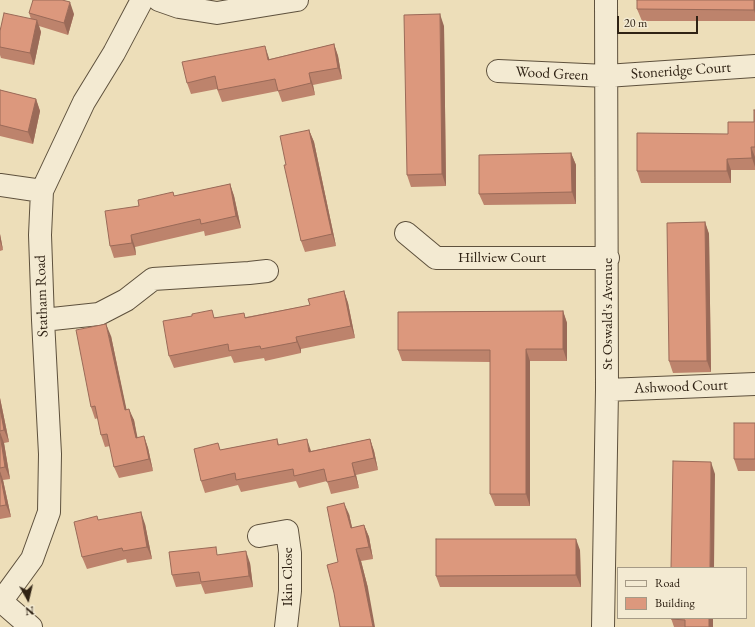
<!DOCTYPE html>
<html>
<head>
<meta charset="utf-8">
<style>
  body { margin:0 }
  #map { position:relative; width:755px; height:627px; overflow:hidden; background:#eddeb9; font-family:"EB Garamond",serif }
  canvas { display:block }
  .legend { position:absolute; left:617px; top:567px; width:130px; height:52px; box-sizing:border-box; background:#f3ead2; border:1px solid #a59a86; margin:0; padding:5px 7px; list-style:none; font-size:12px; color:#2f2214 }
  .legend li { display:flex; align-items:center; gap:8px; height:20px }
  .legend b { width:20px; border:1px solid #a59a86 }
  .north { position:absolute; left:8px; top:579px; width:40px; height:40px; -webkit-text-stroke:3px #f3ead2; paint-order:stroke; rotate:172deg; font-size:11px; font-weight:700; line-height:16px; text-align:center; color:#2f2214 }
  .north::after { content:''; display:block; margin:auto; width:14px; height:18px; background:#2f2214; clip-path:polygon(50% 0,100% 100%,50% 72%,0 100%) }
  .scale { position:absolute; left:617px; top:16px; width:81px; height:18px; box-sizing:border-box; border:2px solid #2f2214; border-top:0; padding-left:5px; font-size:12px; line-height:14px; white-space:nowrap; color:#2f2214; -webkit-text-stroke:3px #f3ead2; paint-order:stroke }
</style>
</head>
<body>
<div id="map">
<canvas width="755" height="627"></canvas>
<ul class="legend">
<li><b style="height:5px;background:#f3ead2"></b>Road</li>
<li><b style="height:11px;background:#dc987d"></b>Building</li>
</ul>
<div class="north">N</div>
<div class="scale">20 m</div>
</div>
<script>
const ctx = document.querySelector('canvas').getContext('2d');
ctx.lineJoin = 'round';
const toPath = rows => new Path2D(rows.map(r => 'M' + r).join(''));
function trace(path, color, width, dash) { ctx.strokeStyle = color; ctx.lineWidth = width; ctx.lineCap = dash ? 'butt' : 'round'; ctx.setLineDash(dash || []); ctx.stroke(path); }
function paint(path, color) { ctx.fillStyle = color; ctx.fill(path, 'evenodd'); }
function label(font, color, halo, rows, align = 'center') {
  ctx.font = font + ' "EB Garamond",serif'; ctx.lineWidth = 3; ctx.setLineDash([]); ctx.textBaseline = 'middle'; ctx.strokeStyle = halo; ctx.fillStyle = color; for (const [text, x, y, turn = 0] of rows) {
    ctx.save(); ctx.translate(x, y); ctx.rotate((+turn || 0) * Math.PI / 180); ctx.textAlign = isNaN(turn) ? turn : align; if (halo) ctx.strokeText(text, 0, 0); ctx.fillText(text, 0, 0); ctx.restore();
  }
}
const minor = toPath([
  [159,0,179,7,217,13,297,0],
  [498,71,606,76,755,66],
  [0,185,42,191],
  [406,233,436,258,608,258],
  [43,320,99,314,126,300,153,279,249,273,267,271],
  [607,390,755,384],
  [259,536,287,531,290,553,290,591,286,627],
  [2,602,31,627],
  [0,603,32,559,49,512,50,454,43,320,40,235,42,191,84,102,114,53,142,0],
  [603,627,607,390,606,0]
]);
const wall = toPath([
  [755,0,755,21,642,21,637,9],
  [29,13,74,14,68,35,39,26,41,32,34,65,1,58,0,55,0,31,31,19],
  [444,26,446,186,411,187,407,175],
  [334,44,338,56,342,79,313,85,315,95,282,102,278,91,222,102,217,89,191,94,187,83,270,59],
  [0,90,36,99,40,111,33,144,0,136],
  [755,110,755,170,731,170,731,183,641,183,637,171,728,134,754,122],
  [309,130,314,142,336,246,305,252,301,241,286,165],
  [571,153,576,165,576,204,484,205,479,194],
  [230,184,234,196,241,228,205,236,204,231,135,247,136,255,114,258,110,246,139,206,173,192,174,196],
  [705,222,709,234,711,372,673,373,669,361],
  [0,234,3,250,0,251],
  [344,291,348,303,355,338,301,349,301,353,265,361,264,358,234,363,231,356,174,368,169,356,215,317,246,317,310,305],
  [563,311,567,323,567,361,530,361,530,506,495,506,490,494,490,362,402,361,398,350],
  [111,336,126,409,134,420,137,438,144,436,148,448,153,471,119,478,114,467,110,446,105,447,101,435,98,418,95,419,91,407],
  [0,398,9,442,4,443,10,479,3,480,11,517,0,519],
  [755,423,755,471,738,471,734,459],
  [277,439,279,445,311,451,370,439,374,451,378,470,356,475,359,488,331,494,327,481,299,488,296,481,241,492,238,485,205,493,201,481,220,450],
  [349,514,352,528,364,525,369,537,373,559,361,561,368,588,338,562],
  [98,520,145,524,152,559,127,563,126,559,87,569,82,557],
  [580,550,581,587,440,587,436,576],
  [218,555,250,563,253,587,205,594,201,584,176,587,172,575],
  [671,618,713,618,713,627,674,627]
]);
const shadedWall = toPath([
  [754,0,755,0,755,13,754,10],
  [70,2,74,14,68,35,64,23],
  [440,14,444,26,446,186,442,174],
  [37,20,41,32,34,65,30,53],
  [334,44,338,56,342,79,338,68],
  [265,46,269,58,272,71,268,60],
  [309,73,313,85,315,95,311,83],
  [36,99,40,111,33,144,28,132],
  [309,130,314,142,336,246,332,234],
  [751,147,755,157,755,167,752,158],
  [571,153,576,165,576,204,572,192],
  [727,159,731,170,731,183,727,171],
  [230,184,234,196,241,228,236,216],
  [705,222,709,234,711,372,707,361],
  [0,234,3,250,0,241],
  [131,235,135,247,136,255,132,243],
  [344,291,348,303,355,338,351,326],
  [563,311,567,323,567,361,563,349],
  [106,324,111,336,129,421,125,410],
  [296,337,301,349,301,353,297,342],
  [526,349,530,361,530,506,526,494],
  [0,398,9,442,4,430,0,408],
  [129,409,134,420,140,450,136,438],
  [0,432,4,443,10,479,5,467],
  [144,436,148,448,153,471,149,459],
  [307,439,311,451,314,464,309,452],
  [370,439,374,451,378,470,374,458],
  [711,462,715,474,714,568,710,568],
  [352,463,356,475,359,488,355,476],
  [0,471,3,480,11,517,6,505],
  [344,503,349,514,355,540,351,528],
  [141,512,145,524,152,559,147,547],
  [364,525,369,537,373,559,369,547],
  [576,539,580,550,581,587,576,575],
  [356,549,361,561,368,588,375,627,373,627],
  [246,551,250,563,253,587,249,576],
  [709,618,713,618,713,627,709,627]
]);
const building = toPath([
  [33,0,62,0,70,2,64,23,29,13,33,0],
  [637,0,754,0,754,10,637,9,637,0],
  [4,13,37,20,30,53,0,47,0,31,4,13],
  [440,14,442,174,407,175,404,15,440,14],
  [334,44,338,68,309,73,311,83,278,91,275,79,218,90,215,76,187,83,182,62,265,46,268,60,334,44],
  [0,90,36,99,28,132,0,125,0,90],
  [754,110,755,110,755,147,751,147,752,158,727,159,727,171,637,171,637,133,728,134,728,122,754,122,754,110],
  [309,130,332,234,301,241,284,165,286,165,280,136,309,130],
  [571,153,572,192,479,194,479,155,571,153],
  [230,184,236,216,201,224,200,219,131,235,132,243,110,246,105,211,139,206,138,200,173,192,174,196,230,184],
  [705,222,707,361,669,361,667,223,705,222],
  [344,291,351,326,296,337,297,342,261,349,260,346,229,351,228,344,169,356,163,321,192,316,192,314,212,310,214,318,244,313,245,318,310,305,308,299,344,291],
  [563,311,563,349,526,349,526,494,490,494,490,350,398,350,398,312,563,311],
  [106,324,125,410,129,409,136,438,144,436,149,459,114,467,107,434,101,435,95,406,91,407,76,330,106,324],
  [0,408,4,430,0,431,0,408],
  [734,423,755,423,755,459,734,459,734,423],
  [0,434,5,467,0,468,0,434],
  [277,439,278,445,307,439,309,452,370,439,374,458,352,463,355,476,327,482,324,469,294,476,293,469,236,480,235,473,201,481,194,449,218,443,220,450,277,439],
  [673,461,711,462,710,568,671,568,673,461],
  [0,473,6,505,0,506,0,473],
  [344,503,351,528,364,525,369,547,356,549,363,577,373,627,340,627,334,593,327,565,338,562,327,507,344,503],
  [141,512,147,547,123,551,122,548,82,557,74,522,97,516,98,520,141,512],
  [436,539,576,539,576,575,436,576,436,539],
  [216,547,217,555,246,551,249,576,201,582,199,572,172,575,169,552,216,547],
  [671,618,709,618,709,627,685,627,685,620,671,619,671,618]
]);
const streetNames = [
  ["Stoneridge Court",681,71,-4],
  ["Wood Green",552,74,3],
  ["Hillview Court",502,258],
  ["Statham Road",42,296,-92],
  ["St Oswald's Avenue",608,314,-90],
  ["Ashwood Court",681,387,-2],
  ["Ikin Close",288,577,-90]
];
trace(minor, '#5e513d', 24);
trace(minor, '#f3ead2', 22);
paint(wall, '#bd836c');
paint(shadedWall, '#9a6a58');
paint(building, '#dc987d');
trace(building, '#9a6a58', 1);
label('15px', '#2f2214', '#f3ead2', streetNames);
</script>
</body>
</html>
